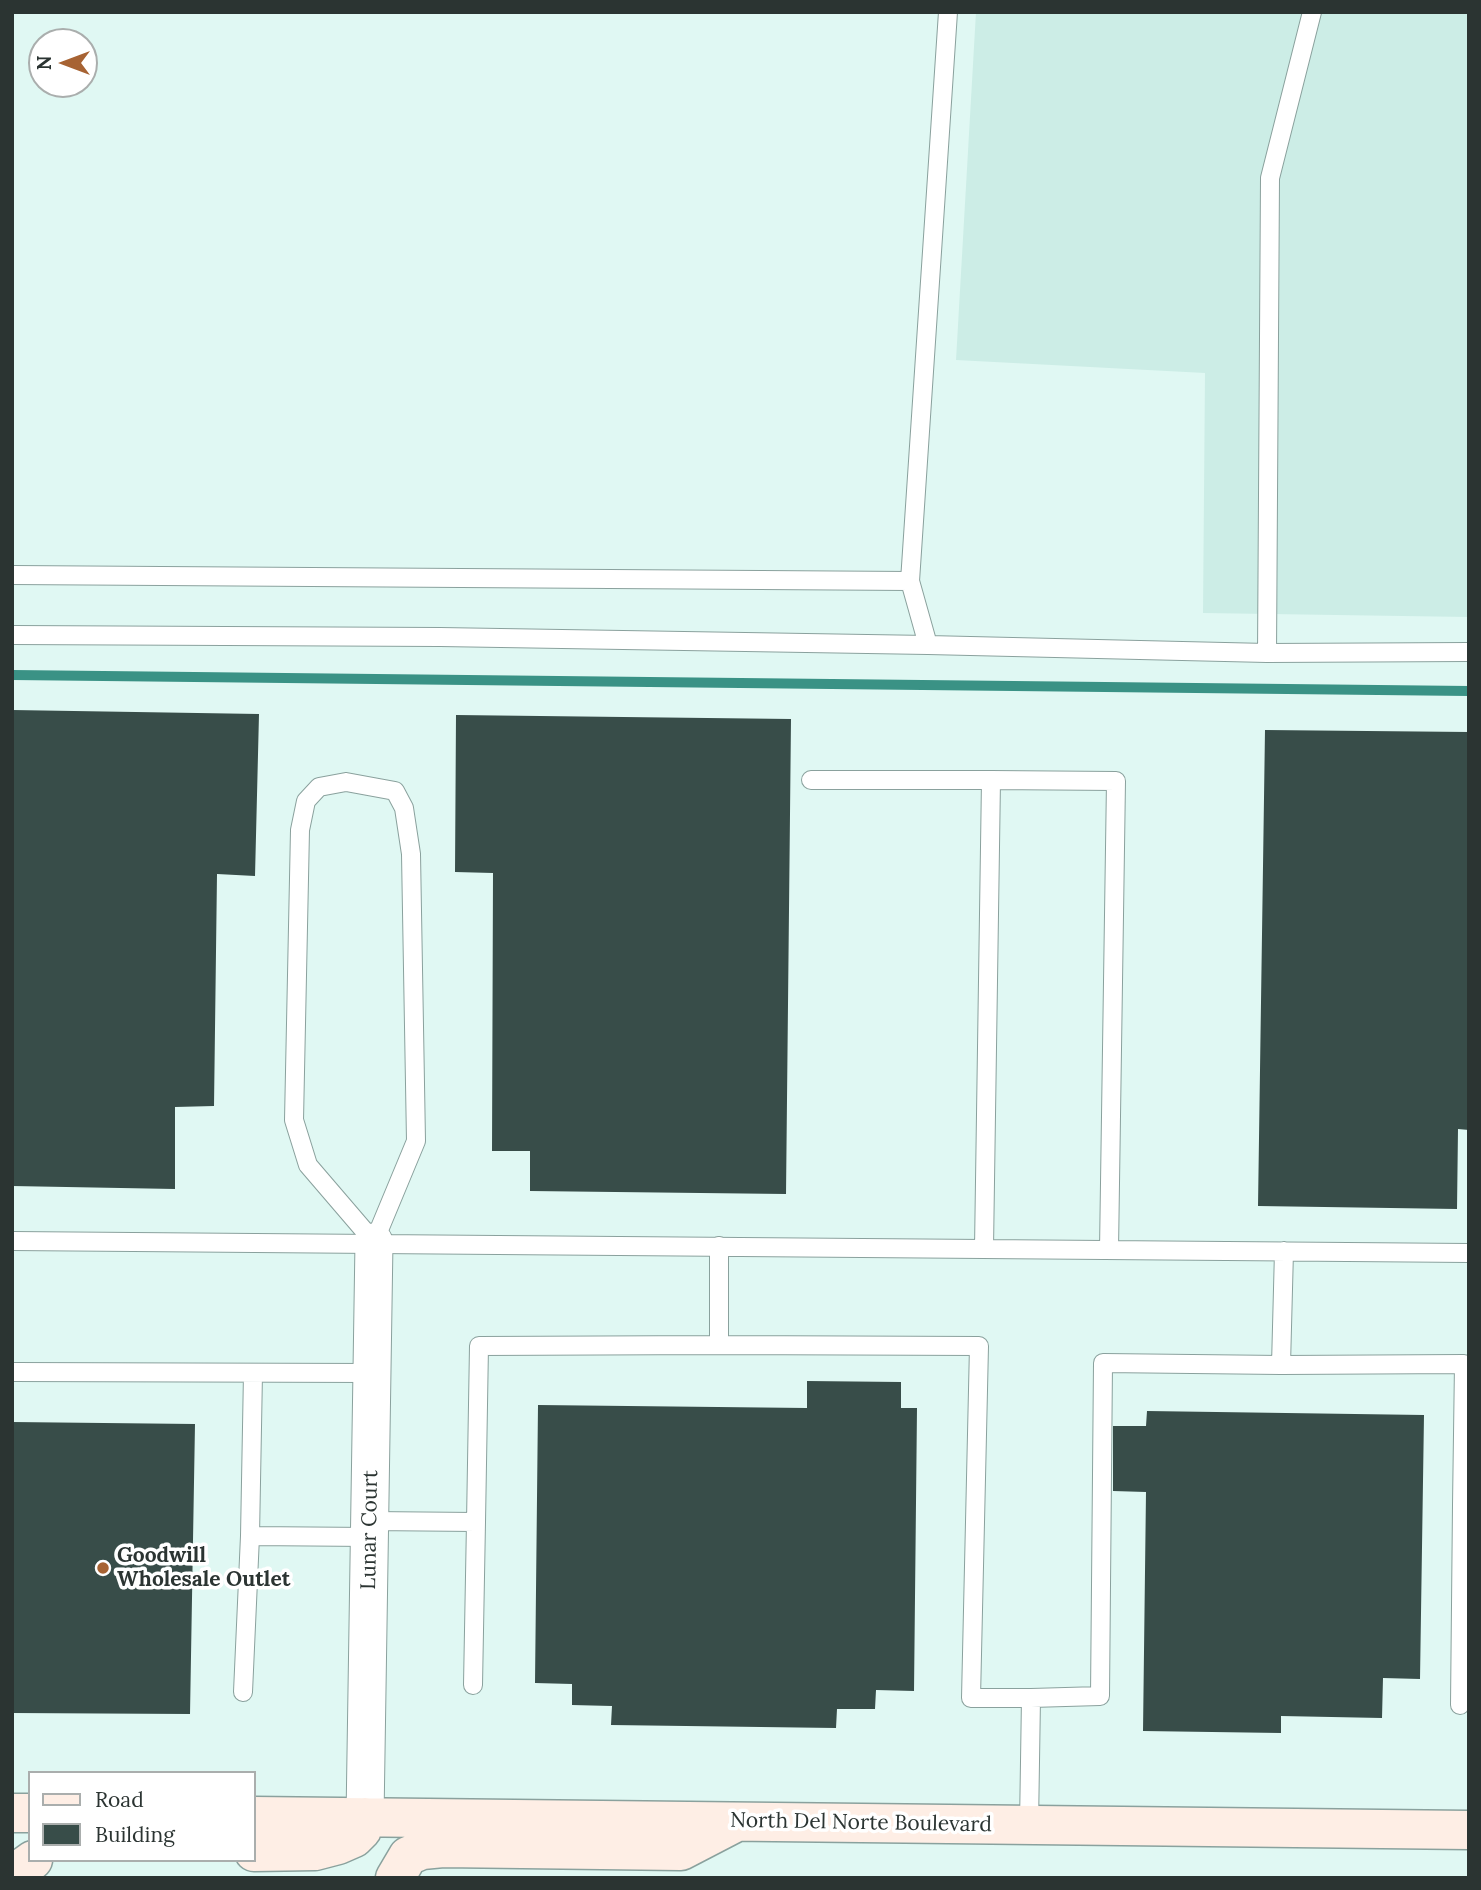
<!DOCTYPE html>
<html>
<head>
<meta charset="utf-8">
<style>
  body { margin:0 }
  #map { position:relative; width:1481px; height:1890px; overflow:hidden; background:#e0f8f3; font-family:Lora,serif }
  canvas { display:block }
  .frame { position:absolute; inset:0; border:14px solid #2b3432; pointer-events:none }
  .legend { position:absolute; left:28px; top:1771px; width:228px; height:91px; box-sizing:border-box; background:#fff; border:2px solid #aaaead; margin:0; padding:9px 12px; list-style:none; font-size:21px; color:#2b3432 }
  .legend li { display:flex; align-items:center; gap:14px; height:35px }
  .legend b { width:35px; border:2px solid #aaaead }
  .north { position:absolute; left:28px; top:28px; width:70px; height:70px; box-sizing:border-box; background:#fff; border:2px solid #aaaead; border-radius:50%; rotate:270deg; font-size:19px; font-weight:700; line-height:28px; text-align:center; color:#2b3432 }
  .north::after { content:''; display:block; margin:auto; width:24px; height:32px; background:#a76333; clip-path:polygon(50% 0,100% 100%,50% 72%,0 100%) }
</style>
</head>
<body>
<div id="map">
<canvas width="1481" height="1890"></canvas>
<div class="frame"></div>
<ul class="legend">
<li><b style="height:9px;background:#feeee5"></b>Road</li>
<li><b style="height:19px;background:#384d49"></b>Building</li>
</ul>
<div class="north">N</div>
</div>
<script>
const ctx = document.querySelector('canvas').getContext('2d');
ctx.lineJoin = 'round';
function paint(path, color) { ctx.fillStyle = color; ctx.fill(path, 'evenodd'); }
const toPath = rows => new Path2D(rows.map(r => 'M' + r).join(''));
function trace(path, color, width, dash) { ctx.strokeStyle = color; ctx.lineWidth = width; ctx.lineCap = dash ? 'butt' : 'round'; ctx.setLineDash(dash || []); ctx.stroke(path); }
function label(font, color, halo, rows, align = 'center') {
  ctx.font = font + ' Lora,serif'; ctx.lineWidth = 7; ctx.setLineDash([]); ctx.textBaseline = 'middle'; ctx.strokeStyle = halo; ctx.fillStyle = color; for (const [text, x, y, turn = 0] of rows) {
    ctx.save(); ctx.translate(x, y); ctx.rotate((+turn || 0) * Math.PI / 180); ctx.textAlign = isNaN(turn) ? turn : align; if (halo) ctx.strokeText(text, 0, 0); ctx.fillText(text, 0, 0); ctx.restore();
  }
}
const built = toPath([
  [976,12,1469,12,1469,617,1203,613,1205,373,956,360]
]);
const stream = toPath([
  [12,675,1469,691]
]);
const building = toPath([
  [12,710,259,714,255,876,217,874,214,1106,175,1107,175,1189,12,1186],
  [456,715,791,719,786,1194,530,1191,530,1151,492,1151,493,873,455,872],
  [1265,730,1469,732,1469,1130,1458,1129,1457,1209,1258,1206],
  [807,1381,901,1382,901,1408,917,1408,914,1691,876,1690,875,1709,837,1709,836,1728,611,1725,612,1706,572,1705,572,1684,535,1683,538,1405,807,1408],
  [1147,1411,1424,1415,1420,1679,1383,1678,1382,1718,1281,1716,1281,1733,1143,1731,1146,1492,1113,1491,1113,1426,1146,1426],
  [12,1422,195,1424,190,1714,12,1713]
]);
const lane = toPath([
  [12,575,910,581,928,645,1267,653,1469,652],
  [910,581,948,12],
  [12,635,440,637,928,645],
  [1267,653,1270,178,1312,12],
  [811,780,991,780,984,1248],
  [991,780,1116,781,1109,1250],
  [346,782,395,791,404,808,411,854,416,1141,374,1242,308,1165,294,1120,300,830,306,801,319,787,346,782],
  [12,1241,1469,1253],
  [1284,1251,1281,1365,1464,1364,1462,1505,1469,1505],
  [719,1345,979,1346,971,1698,1031,1698],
  [12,1372,372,1373],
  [253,1373,250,1536,370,1537],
  [370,1521,476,1522,479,1346,719,1345,719,1246],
  [473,1685,476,1522],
  [243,1692,250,1536],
  [1460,1705,1462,1505],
  [1029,1825,1031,1698,1100,1696,1103,1363,1281,1365]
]);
const street = toPath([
  [365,1817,374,1242]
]);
const secondary = toPath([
  [12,1813,30,1813],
  [254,1816,1469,1830],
  [254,1852,315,1851,338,1845,354,1838,362,1830,365,1817],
  [12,1875,33,1860],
  [395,1878,408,1856,422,1850,443,1848,681,1851,733,1824]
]);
const markers = [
  [103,1568,7,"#a76333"]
];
const streetNames = [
  ["Lunar Court",370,1530,-89],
  ["North Del Norte Boulevard",861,1823,1]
];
const poiNames = [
  ["Goodwill",117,1556],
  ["Wholesale Outlet",117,1580]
];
paint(built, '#ccede6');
trace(stream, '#3a9285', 10);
paint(building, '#384d49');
trace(lane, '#8aa19d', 20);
trace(street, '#8aa19d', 39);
trace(secondary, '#8aa19d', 41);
trace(lane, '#fff', 18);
trace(street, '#fff', 37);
trace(secondary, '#feeee5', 38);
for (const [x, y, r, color] of markers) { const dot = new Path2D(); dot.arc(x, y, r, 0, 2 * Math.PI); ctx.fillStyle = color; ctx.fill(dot); trace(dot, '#fff', 2.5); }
label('21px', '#2b3432', '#fff', streetNames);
label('bold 21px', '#2b3432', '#fff', poiNames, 'left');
</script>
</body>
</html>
